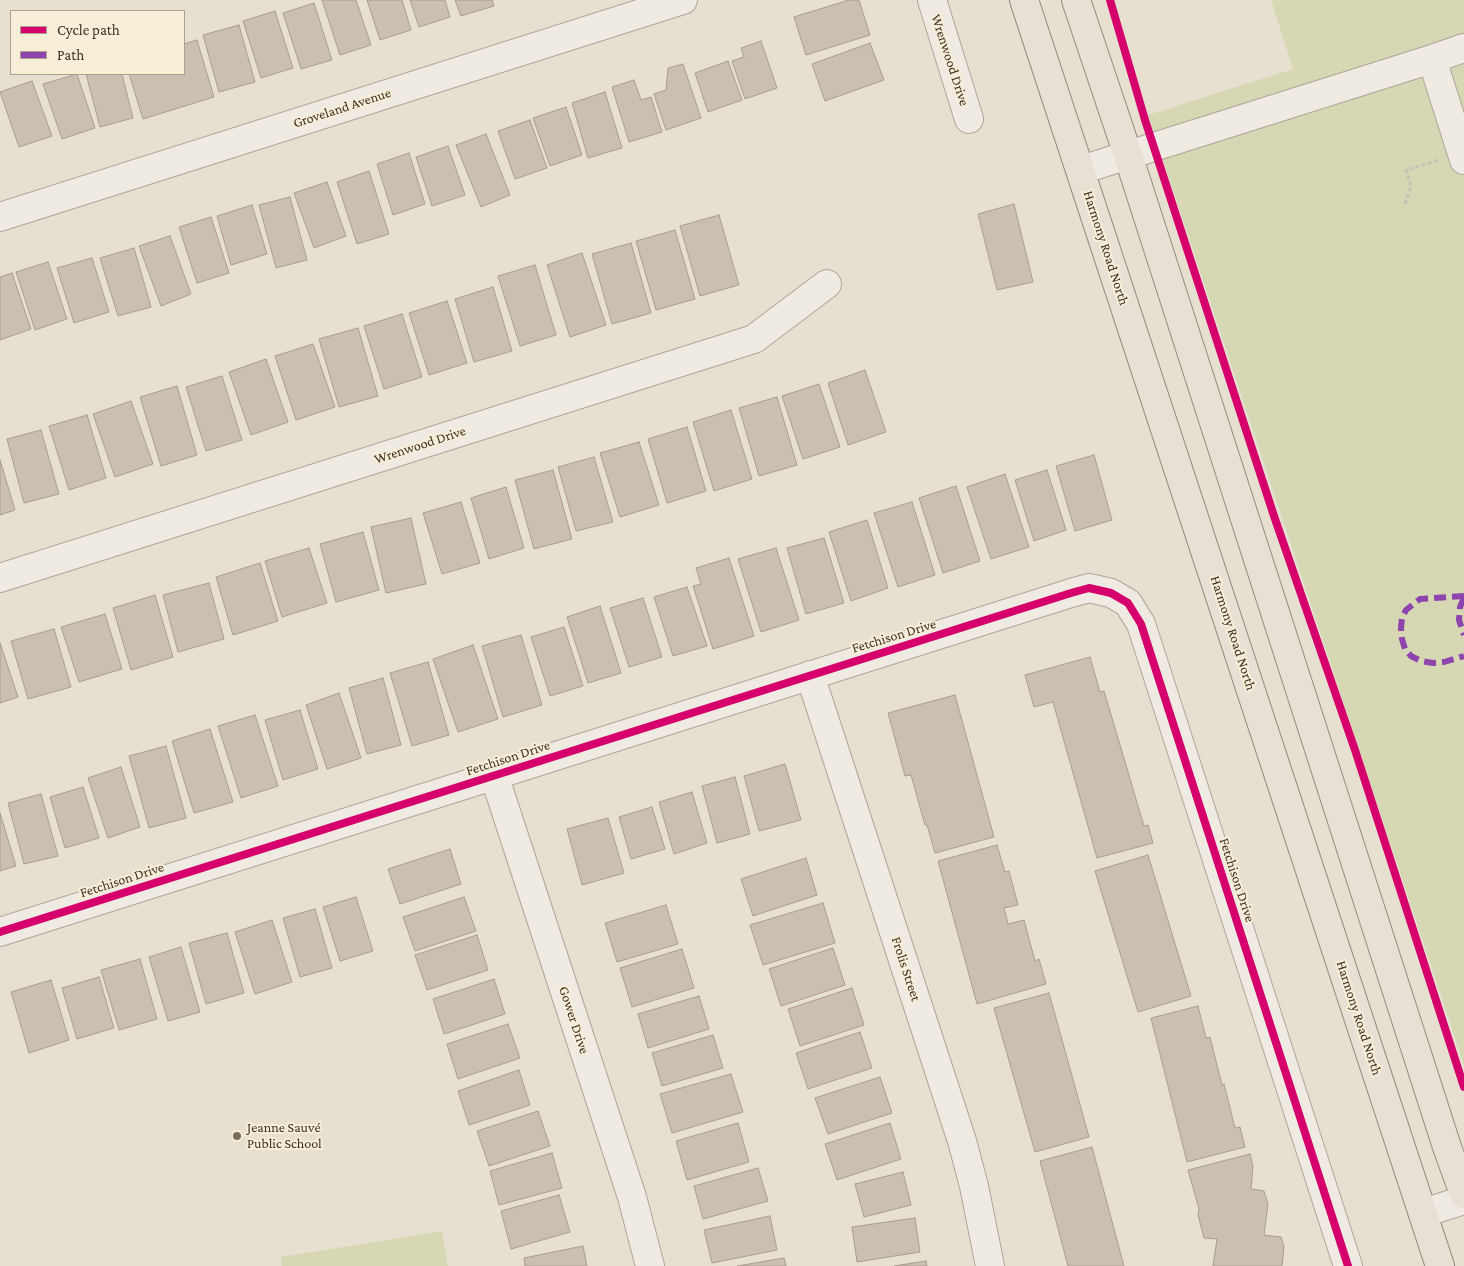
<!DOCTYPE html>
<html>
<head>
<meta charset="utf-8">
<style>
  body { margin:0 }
  #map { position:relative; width:1464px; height:1266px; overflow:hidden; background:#e7e0d1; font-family:"Crimson Pro",serif }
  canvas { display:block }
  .legend { position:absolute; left:10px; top:10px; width:175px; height:65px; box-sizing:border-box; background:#f7eed8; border:1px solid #ada18e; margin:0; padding:6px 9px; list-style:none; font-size:15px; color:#3d2e20 }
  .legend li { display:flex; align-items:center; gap:10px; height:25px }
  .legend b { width:25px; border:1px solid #ada18e }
</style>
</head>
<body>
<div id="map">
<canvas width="1464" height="1266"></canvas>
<ul class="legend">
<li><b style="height:6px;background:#d6006c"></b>Cycle path</li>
<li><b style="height:6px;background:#8e44ad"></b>Path</li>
</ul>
</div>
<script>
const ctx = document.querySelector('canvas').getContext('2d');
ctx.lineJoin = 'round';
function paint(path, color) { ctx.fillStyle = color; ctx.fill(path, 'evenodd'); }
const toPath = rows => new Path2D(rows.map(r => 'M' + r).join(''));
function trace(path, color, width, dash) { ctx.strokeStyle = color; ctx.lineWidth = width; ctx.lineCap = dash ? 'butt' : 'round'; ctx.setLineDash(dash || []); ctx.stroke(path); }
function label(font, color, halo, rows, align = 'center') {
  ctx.font = font + ' "Crimson Pro",serif'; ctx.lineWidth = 4; ctx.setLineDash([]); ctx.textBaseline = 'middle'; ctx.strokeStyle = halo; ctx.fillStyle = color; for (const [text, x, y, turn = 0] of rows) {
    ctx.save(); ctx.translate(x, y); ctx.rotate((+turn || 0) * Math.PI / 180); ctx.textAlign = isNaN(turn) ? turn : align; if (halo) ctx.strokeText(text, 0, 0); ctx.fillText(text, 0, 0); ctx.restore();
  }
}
const green = toPath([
  [1271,0,1464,0,1464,1065,1148,115,1293,69],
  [442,1231,448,1266,282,1266,281,1257]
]);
const building = toPath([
  [322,0,356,0,371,45,340,55,322,0],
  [367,0,402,0,411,30,380,40,367,0],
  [410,0,445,0,450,17,419,27,410,0],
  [455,0,492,0,494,6,461,16,455,0],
  [849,0,859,0,870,35,806,55,794,17,849,0],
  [314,3,332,60,301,69,283,13,314,3],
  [275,11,293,68,261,78,243,21,275,11],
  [239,25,255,82,219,92,203,35,239,25],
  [197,40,214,97,143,119,129,74,184,74,184,44,197,40],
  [761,41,777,88,745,99,732,61,744,57,741,48,761,41],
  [870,43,884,80,825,101,812,64,870,43],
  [728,61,742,100,708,112,695,73,728,61],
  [683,64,701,118,666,130,654,94,666,90,668,68,683,64],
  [77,74,95,128,62,139,43,84,77,74],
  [86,74,122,74,133,118,100,127,86,74],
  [634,80,641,100,651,97,662,132,629,142,612,87,634,80],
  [32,81,52,136,19,147,0,92,32,81],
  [605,92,622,148,588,158,572,103,605,92],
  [566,107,582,155,550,166,533,118,566,107],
  [530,120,547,168,515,179,498,131,530,120],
  [486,134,510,195,481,207,456,145,486,134],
  [448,146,465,195,432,206,416,157,448,146],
  [409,153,425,204,393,215,377,164,409,153],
  [369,171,389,234,357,244,337,182,369,171],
  [327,182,346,236,314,248,294,193,327,182],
  [290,197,307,260,276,268,259,205,290,197],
  [1014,204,1033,282,997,290,978,214,1014,204],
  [252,205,267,254,231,265,217,216,252,205],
  [719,215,739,285,700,296,680,226,719,215],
  [211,217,229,273,197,283,179,227,211,217],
  [675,230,695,299,656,310,636,241,675,230],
  [170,236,191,294,161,306,139,246,170,236],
  [631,243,651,313,612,324,592,254,631,243],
  [134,248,151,307,118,316,100,258,134,248],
  [582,253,606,325,570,337,547,265,582,253],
  [92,258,109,312,74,323,57,268,92,258],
  [48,262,67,319,35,330,16,272,48,262],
  [535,265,556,335,520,346,498,276,535,265],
  [12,273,31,329,0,340,0,277,12,273],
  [493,287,512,351,474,362,455,299,493,287],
  [447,301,467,363,429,375,409,313,447,301],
  [402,314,422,377,384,389,364,326,402,314],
  [358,328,378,396,339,407,319,339,358,328],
  [313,344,335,407,296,420,275,356,313,344],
  [266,359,288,422,251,435,229,372,266,359],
  [865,370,886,432,848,445,828,383,865,370],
  [222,376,242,440,206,451,186,387,222,376],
  [819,384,840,447,803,459,782,396,819,384],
  [177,386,197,455,161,466,140,397,177,386],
  [777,397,797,465,759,476,739,408,777,397],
  [131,401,153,464,115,477,93,414,131,401],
  [731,410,752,479,714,491,693,422,731,410],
  [87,415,106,478,69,490,49,426,87,415],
  [687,427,706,491,667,503,648,439,687,427],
  [41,430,59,494,24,503,7,439,41,430],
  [639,442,659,505,620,517,600,453,639,442],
  [1094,455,1112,520,1075,531,1056,466,1094,455],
  [594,457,613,522,576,531,558,467,594,457],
  [0,460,15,510,0,515,0,460],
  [553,470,572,539,534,549,515,480,553,470],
  [1047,470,1066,530,1034,541,1015,480,1047,470],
  [1005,474,1029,547,991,559,967,487,1005,474],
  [956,486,980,561,943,573,919,498,956,486],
  [506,487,524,548,489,559,471,498,506,487],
  [461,502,480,563,442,574,423,513,461,502],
  [912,502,935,575,898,587,874,513,912,502],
  [411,518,426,584,386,593,371,527,411,518],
  [867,520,888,588,851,601,829,532,867,520],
  [363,532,379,590,336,602,320,544,363,532],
  [824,538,844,603,806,614,787,548,824,538],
  [309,548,327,603,282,617,265,561,309,548],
  [776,548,799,620,761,632,738,559,776,548],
  [729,558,754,636,713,649,693,586,701,584,696,568,729,558],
  [260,563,278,621,233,635,216,577,260,563],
  [209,583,224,639,178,652,163,595,209,583],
  [687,587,707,646,673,656,654,597,687,587],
  [155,595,173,657,131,670,113,608,155,595],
  [643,598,662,657,629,667,610,608,643,598],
  [600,606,621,673,588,683,567,617,600,606],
  [105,614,122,669,79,682,61,627,105,614],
  [564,627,583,686,550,696,531,637,564,627],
  [54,629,71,687,28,699,11,641,54,629],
  [521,635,542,705,503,717,482,646,521,635],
  [0,643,18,697,0,703,0,643],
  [473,645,498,719,458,732,433,659,473,645],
  [1090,657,1100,692,1104,691,1144,826,1148,825,1153,843,1097,858,1053,702,1034,707,1025,675,1090,657],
  [428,662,449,735,412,746,390,673,428,662],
  [383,678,401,745,367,754,349,688,383,678],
  [339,693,361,758,327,769,306,705,339,693],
  [955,695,994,837,935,853,927,825,925,825,911,775,905,776,888,713,955,695],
  [300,710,318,769,283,780,265,720,300,710],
  [255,715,278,786,241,798,218,726,255,715],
  [210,729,233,802,194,813,172,741,210,729],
  [166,746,186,818,149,828,129,756,166,746],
  [785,764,801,820,759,831,744,776,785,764],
  [121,767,140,827,108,838,88,778,121,767],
  [735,777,750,834,717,843,702,786,735,777],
  [83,787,99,838,65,848,50,797,83,787],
  [692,792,707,843,674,854,659,802,692,792],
  [41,794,58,856,24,864,8,803,41,794],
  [652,807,665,849,631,859,619,817,652,807],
  [0,813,16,866,0,871,0,813],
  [608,818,624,873,582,885,567,829,608,818],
  [997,845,1005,872,1009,871,1018,905,1004,908,1008,924,1024,920,1035,961,1039,959,1046,984,977,1004,938,861,997,845],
  [450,849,461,884,400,904,388,869,450,849],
  [1148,855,1191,996,1138,1012,1095,871,1148,855],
  [806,858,817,895,753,916,741,879,806,858],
  [356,897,373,951,340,961,323,907,356,897],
  [464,897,476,931,415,951,403,917,464,897],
  [823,903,835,943,763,965,750,925,823,903],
  [666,905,678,944,617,962,605,923,666,905],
  [315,909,332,968,300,977,283,918,315,909],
  [272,920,292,982,255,994,235,932,272,920],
  [227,933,244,993,206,1004,189,943,227,933],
  [477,935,488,970,427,990,415,955,477,935],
  [181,947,200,1012,168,1021,149,957,181,947],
  [833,948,845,985,781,1006,769,969,833,948],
  [682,949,694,988,632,1007,620,968,682,949],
  [140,959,157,1019,119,1030,101,970,140,959],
  [99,977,114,1028,77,1039,62,988,99,977],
  [494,979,505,1014,444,1034,433,999,494,979],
  [51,980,69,1040,29,1053,11,992,51,980],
  [852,988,864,1025,800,1046,788,1009,852,988],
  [1049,993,1089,1137,1035,1152,994,1008,1049,993],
  [699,996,709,1029,648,1048,638,1014,699,996],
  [1198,1006,1206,1038,1210,1037,1222,1085,1224,1084,1235,1128,1240,1127,1245,1147,1187,1162,1151,1018,1198,1006],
  [508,1024,520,1058,458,1079,447,1044,508,1024],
  [860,1032,872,1068,808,1089,796,1053,860,1032],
  [713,1035,723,1068,662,1086,652,1053,713,1035],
  [519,1070,530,1105,469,1125,458,1091,519,1070],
  [731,1074,743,1112,672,1133,660,1094,731,1074],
  [880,1077,892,1113,828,1134,815,1098,880,1077],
  [538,1111,550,1146,489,1166,477,1131,538,1111],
  [738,1123,749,1162,687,1180,676,1141,738,1123],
  [890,1123,901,1159,837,1180,825,1144,890,1123],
  [1092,1147,1124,1266,1068,1266,1040,1161,1092,1147],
  [552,1153,562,1188,499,1205,490,1171,552,1153],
  [1250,1154,1253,1166,1251,1189,1264,1191,1268,1204,1264,1235,1281,1237,1284,1247,1282,1266,1213,1266,1217,1239,1204,1238,1198,1215,1199,1209,1188,1170,1250,1154],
  [758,1168,768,1201,703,1219,694,1186,758,1168],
  [903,1172,911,1205,864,1217,855,1184,903,1172],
  [559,1195,570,1232,511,1249,501,1211,559,1195],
  [770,1216,777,1250,712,1263,704,1230,770,1216],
  [915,1218,920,1252,857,1262,852,1227,915,1218],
  [583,1246,587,1266,525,1266,524,1258,583,1246],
  [784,1258,786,1266,737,1266,784,1258],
  [926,1261,927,1266,894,1266,926,1261]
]);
const path = toPath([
  [1405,204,1411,187,1406,170,1438,160]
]);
const minor = toPath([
  [932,0,969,119],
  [1432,59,1464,48],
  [1081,170,1432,59,1464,160],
  [0,217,683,0],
  [0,578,754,339,827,284],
  [810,675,962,1141,974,1186,990,1266],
  [494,775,632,1197,650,1266],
  [0,932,1071,593,1089,588,1111,593,1128,603,1141,624,1348,1266],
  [1423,1213,1464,1200]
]);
const major = toPath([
  [1024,0,1440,1266],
  [1076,0,1128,155,1447,1147,1464,1194]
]);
const quiet = toPath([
  [1464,596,1420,599,1406,610,1402,618,1401,628,1402,639,1405,649,1411,656,1421,661,1433,663,1444,662,1464,656],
  [1464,598,1460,607,1459,620,1464,635]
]);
const cycleway = toPath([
  [1110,0,1145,120,1274,516,1355,750,1464,1087],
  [0,932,1071,593,1089,588,1111,593,1128,603,1141,624,1348,1266]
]);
const markers = [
  [237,1136,5,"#786c5e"]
];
const streetNames = [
  ["Wrenwood Drive",950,60,72],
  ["Groveland Avenue",342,108,-18],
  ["Harmony Road North",1106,248,72],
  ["Wrenwood Drive",420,445,-18],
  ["Harmony Road North",1233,633,72],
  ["Fetchison Drive",894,636,-17],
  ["Fetchison Drive",508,758,-18],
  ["Fetchison Drive",122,880,-18],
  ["Fetchison Drive",1237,880,72],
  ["Frolis Street",906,969,72],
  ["Harmony Road North",1359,1018,72],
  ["Gower Drive",574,1020,72]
];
const poiNames = [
  ["Jeanne Sauvé",247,1128],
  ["Public School",247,1144]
];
paint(green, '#d6d7b3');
paint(building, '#cbbfb2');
trace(building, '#a89c90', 1);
trace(minor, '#ada599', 30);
trace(major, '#928b80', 30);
trace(path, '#c8c2b9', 3, [4, 2.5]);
trace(minor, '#efebe3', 28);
trace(major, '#e6e1d4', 28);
trace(quiet, '#8e44ad', 6, [12, 6]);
trace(cycleway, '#d6006c', 8);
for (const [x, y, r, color] of markers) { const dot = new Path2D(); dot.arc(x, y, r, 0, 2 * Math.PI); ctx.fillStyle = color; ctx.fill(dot); trace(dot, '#f7eed8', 2); }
label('14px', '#3d2e20', '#f7eed8', streetNames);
label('14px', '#3d2e20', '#f7eed8', poiNames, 'left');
</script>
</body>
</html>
